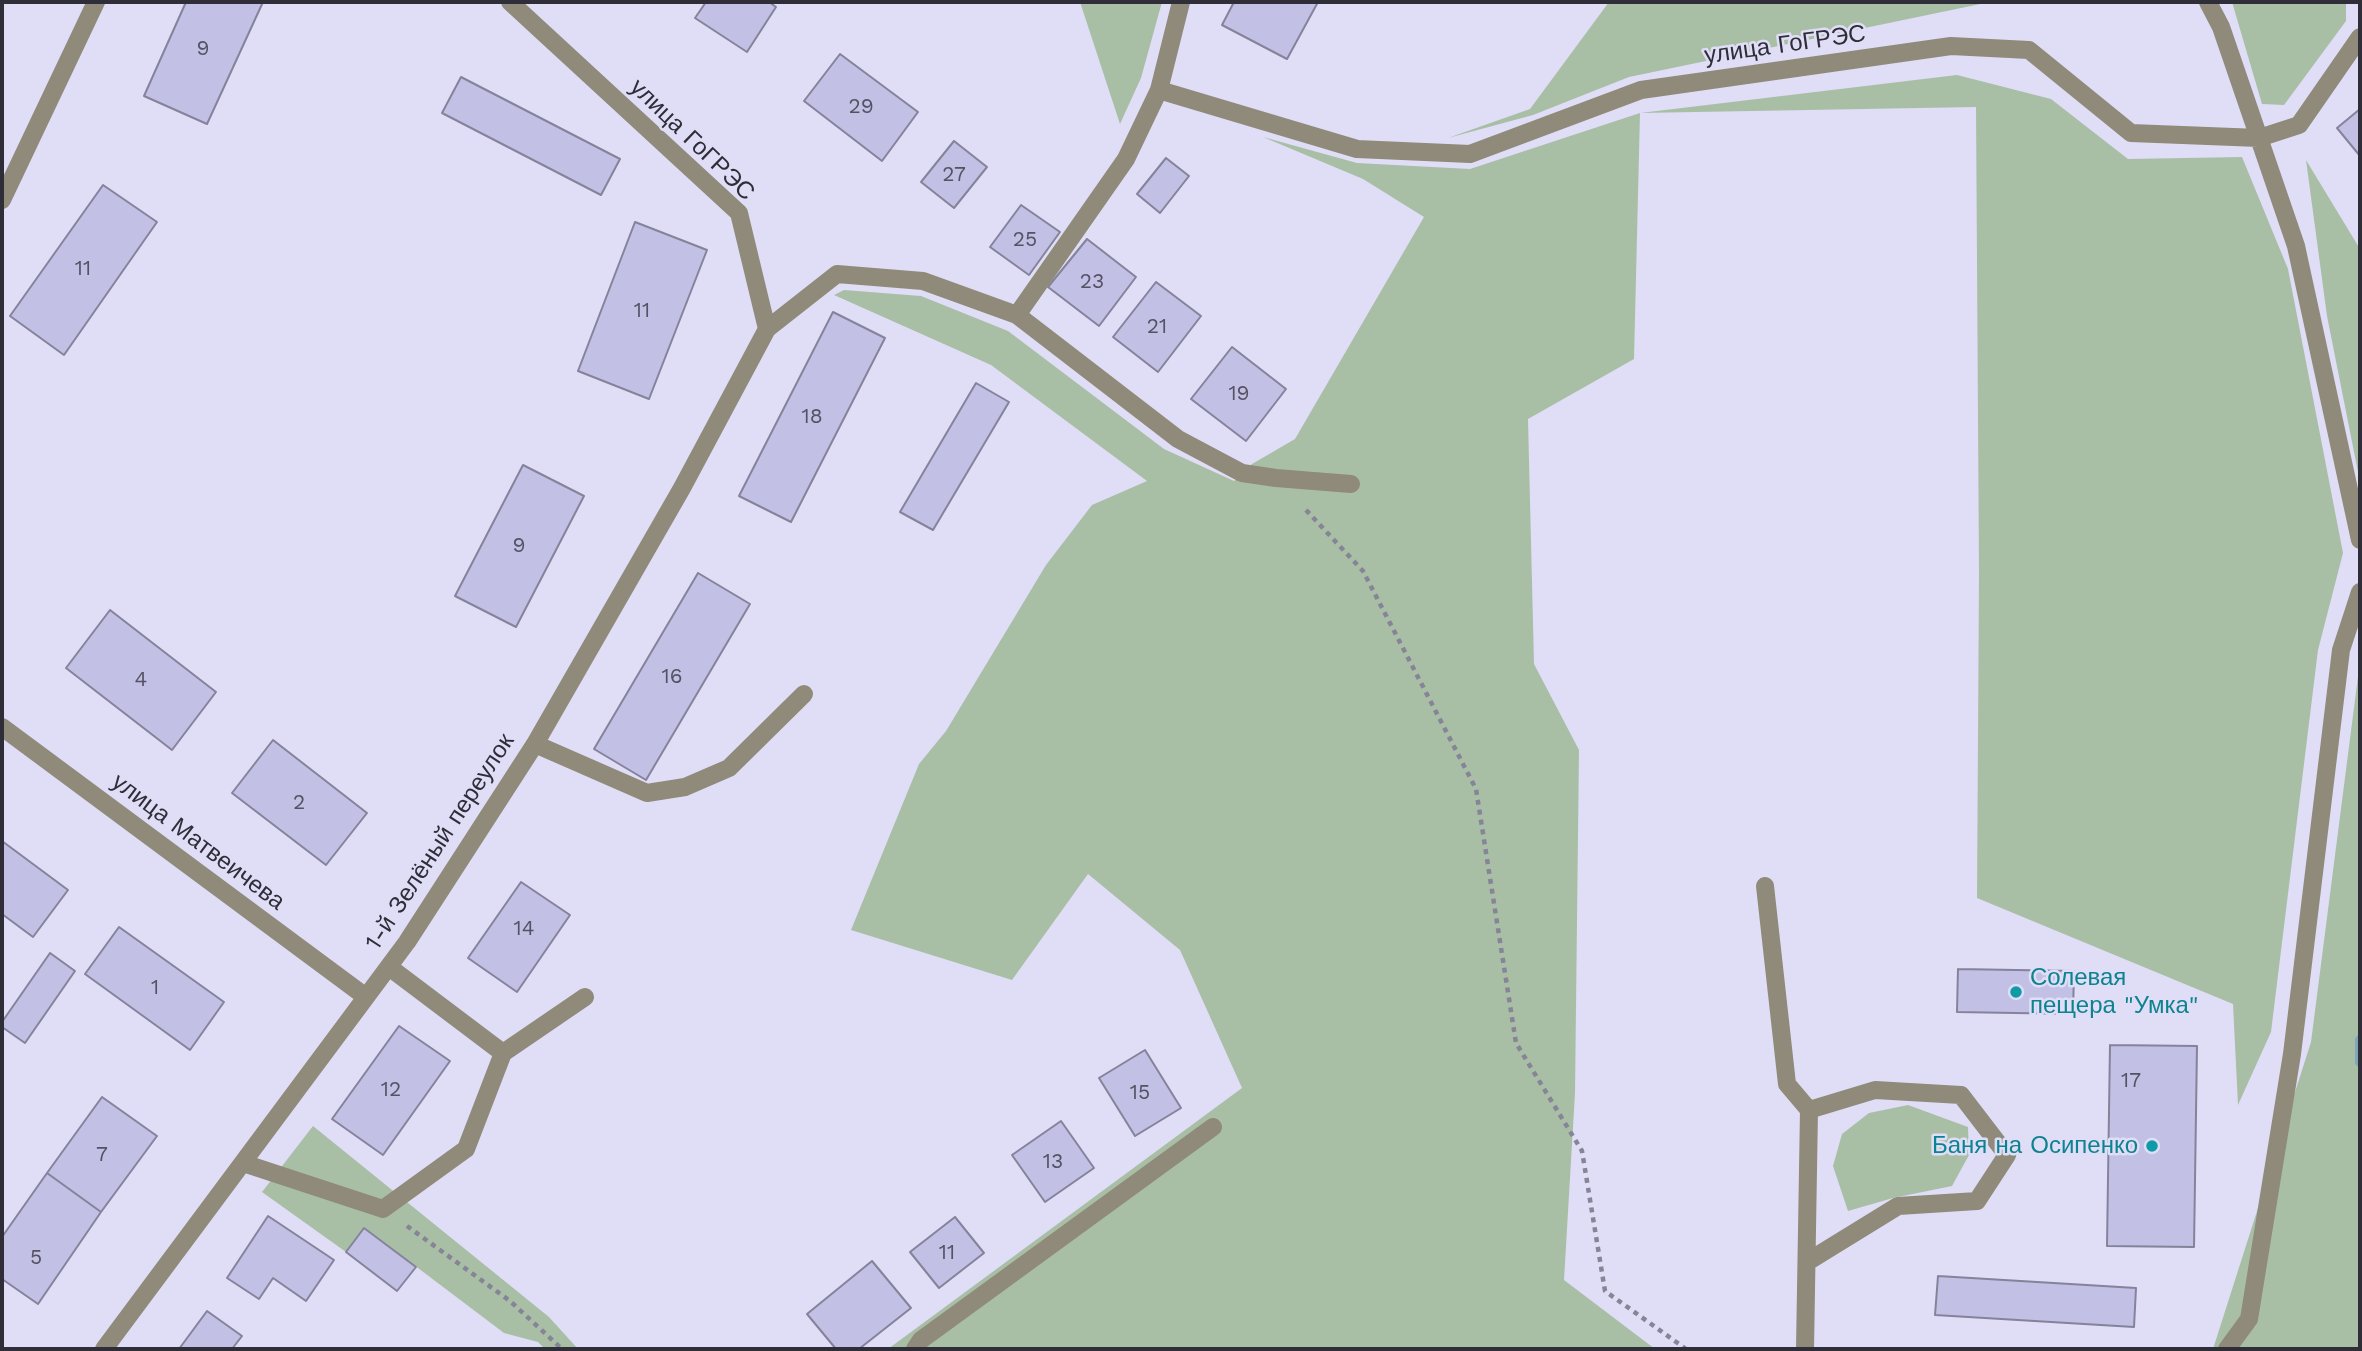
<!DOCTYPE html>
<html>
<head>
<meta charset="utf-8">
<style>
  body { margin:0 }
  #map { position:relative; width:2362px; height:1351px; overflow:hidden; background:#e0ddf7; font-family:"Work Sans",sans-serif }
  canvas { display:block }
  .frame { position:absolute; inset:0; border:4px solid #2f2e38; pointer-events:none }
</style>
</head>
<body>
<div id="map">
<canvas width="2362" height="1351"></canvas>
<div class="frame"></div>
</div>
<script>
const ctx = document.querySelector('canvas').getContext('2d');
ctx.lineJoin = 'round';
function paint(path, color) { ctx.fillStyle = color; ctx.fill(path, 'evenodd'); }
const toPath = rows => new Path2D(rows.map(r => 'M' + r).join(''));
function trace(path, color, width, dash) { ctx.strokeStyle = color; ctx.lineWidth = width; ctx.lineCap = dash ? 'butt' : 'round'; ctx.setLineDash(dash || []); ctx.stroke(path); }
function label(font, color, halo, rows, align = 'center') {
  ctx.font = font + ' "Work Sans",sans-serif'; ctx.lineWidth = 5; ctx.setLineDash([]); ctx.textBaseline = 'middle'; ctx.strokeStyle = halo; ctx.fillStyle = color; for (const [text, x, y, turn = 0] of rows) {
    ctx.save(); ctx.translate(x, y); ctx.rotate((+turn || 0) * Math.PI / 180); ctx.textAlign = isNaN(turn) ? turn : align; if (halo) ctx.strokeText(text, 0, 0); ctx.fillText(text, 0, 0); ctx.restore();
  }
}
const green = toPath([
  [1080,2,1162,2,1141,78,1120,124],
  [1609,2,1990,2,1629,77,1533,115,1448,138,1530,109],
  [2232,2,2346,2,2346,21,2284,105,2262,104],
  [1957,75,2051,99,2128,159,2242,157,2288,269,2343,553,2318,650,2271,1032,2238,1105,2233,1004,1977,898,1979,574,1976,107,1640,113,1634,359,1528,419,1534,664,1579,750,1575,1093,1564,1280,1655,1349,888,1349,1242,1088,1180,950,1088,874,1012,980,851,930,919,764,946,731,1046,565,1092,505,1147,481,991,365,834,295,844,290,921,296,1008,331,1164,449,1234,481,1252,464,1295,439,1424,217,1363,179,1263,137,1357,163,1470,169,1640,113],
  [2306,160,2360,249,2360,482,2327,316],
  [2360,661,2360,1347,2359,1349,2213,1349,2311,1042],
  [1908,1105,1968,1127,1969,1155,1952,1186,1893,1198,1848,1211,1833,1166,1842,1134,1869,1113],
  [313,1126,549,1317,578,1349,545,1349,538,1342,504,1333,365,1228,346,1252,262,1192]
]);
const stream = toPath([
  [2360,1040,2360,1062]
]);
const building = toPath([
  [186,2,263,2,207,124,144,96,186,2],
  [706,2,769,2,776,7,747,52,695,18,706,2],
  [1234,2,1318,2,1287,59,1222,25,1234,2],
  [840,54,918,112,882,161,804,101,840,54],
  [461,77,620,159,601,195,442,113,461,77],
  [2360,109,2360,156,2337,128,2360,109],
  [954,141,987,167,954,208,921,182,954,141],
  [1166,158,1189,176,1160,213,1137,194,1166,158],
  [103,185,157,222,64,355,10,316,103,185],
  [1021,205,1060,232,1029,275,990,247,1021,205],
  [635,222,707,250,649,399,578,371,635,222],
  [1087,239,1136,277,1099,326,1048,287,1087,239],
  [1156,282,1201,316,1158,372,1113,337,1156,282],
  [833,312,885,338,791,522,739,496,833,312],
  [1232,347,1286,389,1246,441,1191,399,1232,347],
  [976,383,1009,402,933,530,900,512,976,383],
  [523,465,584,496,516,627,455,596,523,465],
  [698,573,750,604,646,780,594,749,698,573],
  [110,610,216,692,172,750,66,668,110,610],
  [273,740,367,813,326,865,232,793,273,740],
  [2,841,68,890,33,937,2,914,2,841],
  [521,882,570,915,517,992,468,958,521,882],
  [119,927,224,1002,190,1050,85,974,119,927],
  [50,953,75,971,25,1043,2,1027,2,1022,50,953],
  [1958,969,2074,971,2073,1014,1957,1012,1958,969],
  [399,1026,450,1061,383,1155,332,1119,399,1026],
  [2110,1045,2197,1046,2194,1247,2107,1246,2110,1045],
  [1145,1050,1181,1108,1135,1136,1099,1078,1145,1050],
  [102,1097,157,1136,101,1212,47,1173,102,1097],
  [1061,1121,1094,1168,1045,1202,1012,1155,1061,1121],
  [47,1173,101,1212,38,1304,2,1279,2,1237,47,1173],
  [268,1216,334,1260,306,1301,273,1278,259,1299,227,1278,268,1216],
  [955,1217,984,1253,939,1288,910,1252,955,1217],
  [364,1228,416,1267,397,1291,346,1252,364,1228],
  [872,1261,911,1308,859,1349,836,1349,807,1314,872,1261],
  [1938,1276,2136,1288,2134,1327,1935,1315,1938,1276],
  [207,1311,242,1336,232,1349,179,1349,207,1311]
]);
const path = toPath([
  [1306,510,1363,571,1476,789,1516,1043,1582,1151,1605,1291,1686,1349],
  [407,1226,510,1301,562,1349]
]);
const minor = toPath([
  [510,2,739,213,767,329],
  [1181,2,1159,90,1126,159,1017,315,1178,439,1242,473,1276,478,1351,484],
  [2208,2,2221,27,2296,246,2360,540],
  [1159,90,1357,149,1470,154,1641,90,1951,46,2029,50,2131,133,2259,138,2299,125,2360,37],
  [2,200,96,2],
  [2,727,366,997],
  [535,744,647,793,685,787,729,768,804,694],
  [1765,886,1787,1084,1809,1110,1805,1349],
  [389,967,503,1053,585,997],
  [243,1163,383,1209,466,1149,503,1053],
  [1807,1262,1898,1206,1977,1201,2007,1155,1961,1095,1875,1090,1809,1110],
  [104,1349,407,942,535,744,682,488,767,329,837,274,923,281,1017,315],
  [915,1349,921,1340,1213,1127],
  [2227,1349,2249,1319,2292,1054,2341,650,2360,592]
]);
const markers = [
  [2016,992,7,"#0f9aa8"],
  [2152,1146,7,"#0f9aa8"]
];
const numberNames = [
  ["9",203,49],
  ["29",861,107],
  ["27",954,175],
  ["25",1025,240],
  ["11",83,269],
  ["23",1092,282],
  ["11",642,311],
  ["21",1157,327],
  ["19",1239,394],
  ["18",812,417],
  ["9",519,546],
  ["16",672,677],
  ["4",141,680],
  ["2",299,803],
  ["14",524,929],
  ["1",155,988],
  ["17",2131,1081],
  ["12",391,1090],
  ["15",1140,1093],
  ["7",102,1155],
  ["13",1053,1162],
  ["11",947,1253],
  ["5",36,1258]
];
const streetNames = [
  ["улица ГоГРЭС",1785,45,-8],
  ["улица ГоГРЭС",692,140,44],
  ["улица Матвеичева",198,842,37],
  ["1-й Зелёный переулок",440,842,-57]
];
const cultureNames = [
  ["Солевая",2030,978],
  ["пещера \"Умка\"",2030,1006],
  ["Баня на Осипенко",2138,1146,"right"]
];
paint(green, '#a8bfa6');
trace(stream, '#80a6bc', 10);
paint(building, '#c2c0e5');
trace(building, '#84839a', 2);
trace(path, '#868496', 4.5, [5, 5]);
trace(minor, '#8f8a7a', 18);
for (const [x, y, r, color] of markers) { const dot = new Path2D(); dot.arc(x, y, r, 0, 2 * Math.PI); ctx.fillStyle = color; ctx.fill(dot); trace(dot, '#e0ddf7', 2.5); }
label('21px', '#545263', null, numberNames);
label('24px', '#2f2e38', '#e0ddf7', streetNames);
label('24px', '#0d838f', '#e0ddf7', cultureNames, 'left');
</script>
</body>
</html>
